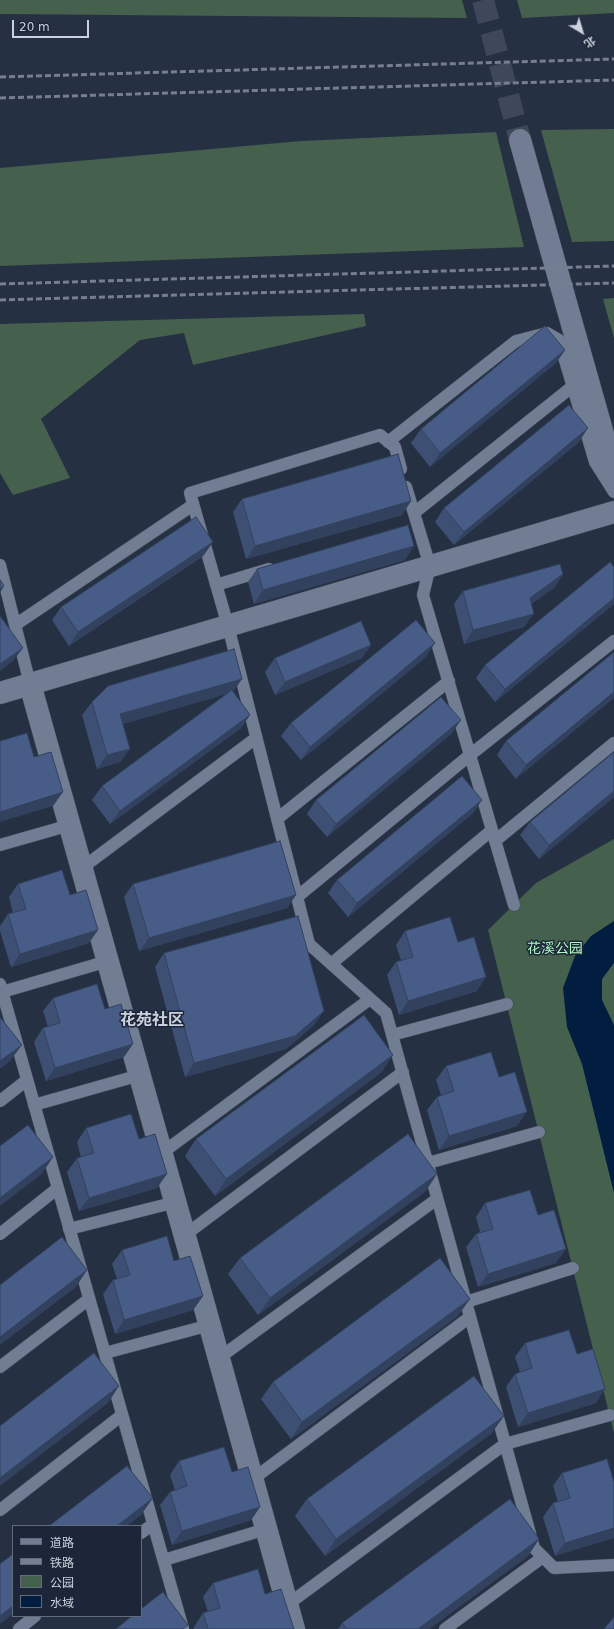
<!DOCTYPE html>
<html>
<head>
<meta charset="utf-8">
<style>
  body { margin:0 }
  #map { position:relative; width:614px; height:1629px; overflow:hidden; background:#263043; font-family:"DejaVu Sans","Noto Sans SC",sans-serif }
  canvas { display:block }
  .legend { position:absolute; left:12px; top:1525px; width:130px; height:92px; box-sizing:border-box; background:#1d2638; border:1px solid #636a7a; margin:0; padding:5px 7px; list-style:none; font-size:12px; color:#cbd1dd }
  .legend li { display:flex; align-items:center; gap:8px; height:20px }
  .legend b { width:20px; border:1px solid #636a7a }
  .north { position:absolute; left:562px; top:12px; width:40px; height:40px; -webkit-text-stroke:3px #1d2638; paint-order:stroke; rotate:142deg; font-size:11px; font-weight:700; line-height:16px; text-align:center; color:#cbd1dd }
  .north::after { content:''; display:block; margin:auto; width:14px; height:18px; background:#cbd1dd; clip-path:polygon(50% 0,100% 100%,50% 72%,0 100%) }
  .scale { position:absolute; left:12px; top:20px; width:77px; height:18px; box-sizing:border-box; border:2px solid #cbd1dd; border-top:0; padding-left:5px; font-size:12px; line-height:14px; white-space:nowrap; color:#cbd1dd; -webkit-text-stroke:3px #1d2638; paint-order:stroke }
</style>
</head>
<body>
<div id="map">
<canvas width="614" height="1629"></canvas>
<ul class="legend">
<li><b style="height:5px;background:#717d92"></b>道路</li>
<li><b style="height:5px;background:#777f8f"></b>铁路</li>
<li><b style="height:11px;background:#45604d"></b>公园</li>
<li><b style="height:11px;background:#011e40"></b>水域</li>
</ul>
<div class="north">北</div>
<div class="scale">20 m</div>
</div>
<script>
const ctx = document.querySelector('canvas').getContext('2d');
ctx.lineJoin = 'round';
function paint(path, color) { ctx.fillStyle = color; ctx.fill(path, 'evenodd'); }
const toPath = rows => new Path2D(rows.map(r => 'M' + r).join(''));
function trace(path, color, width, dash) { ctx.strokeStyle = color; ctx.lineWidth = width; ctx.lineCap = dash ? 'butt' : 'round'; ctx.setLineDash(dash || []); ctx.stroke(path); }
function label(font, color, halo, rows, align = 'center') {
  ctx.font = font + ' "DejaVu Sans","Noto Sans SC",sans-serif'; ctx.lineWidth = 3; ctx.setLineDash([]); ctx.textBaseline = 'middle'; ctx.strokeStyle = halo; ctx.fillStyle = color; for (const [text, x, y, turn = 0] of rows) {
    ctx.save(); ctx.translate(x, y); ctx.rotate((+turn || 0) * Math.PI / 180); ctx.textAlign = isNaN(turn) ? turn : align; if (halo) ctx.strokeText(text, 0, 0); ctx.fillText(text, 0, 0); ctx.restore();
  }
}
const green = toPath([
  [0,0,462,0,467,18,0,14],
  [517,0,614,0,614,13,522,18],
  [614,129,614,241,572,242,541,130],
  [496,132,524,247,0,266,0,168,301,141],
  [614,298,614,338,603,299],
  [364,314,366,326,193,365,184,333,140,340,41,419,70,478,13,495,0,473,0,324],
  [614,839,614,1433,488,930,536,883]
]);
const water = toPath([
  [614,921,614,963,602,979,602,1000,614,1025,614,1193,582,1064,567,1027,563,988,575,956,591,936]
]);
const streetTunnel = toPath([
  [483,0,520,140]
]);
const lane = toPath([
  [388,442,516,341,547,333,559,340,595,462,614,492],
  [401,469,395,447,380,435,190,493,228,626,309,944,386,1013,534,1548,554,1568,614,1565],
  [406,487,430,566,423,595,514,905],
  [414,513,573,386],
  [0,565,30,684],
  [216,585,269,569],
  [15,625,193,505],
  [277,819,449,681],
  [495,841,614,743],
  [0,845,70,825],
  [82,868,256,738],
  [297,897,470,755,614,641],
  [331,964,492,830],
  [0,984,183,1629],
  [2,992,108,961],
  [392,1035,507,1004],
  [0,1101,27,1080],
  [34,1105,140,1075],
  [162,1153,370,999],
  [428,1163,539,1132],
  [69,1229,176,1202],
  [0,1234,58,1188],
  [185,1235,403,1072],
  [466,1302,573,1268],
  [105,1353,210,1325],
  [219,1358,437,1199],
  [0,1367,89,1299],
  [253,1479,470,1317],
  [0,1510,122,1415],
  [141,1533,153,1524],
  [164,1560,266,1529],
  [287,1605,505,1444,610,1415],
  [19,1629,35,1616],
  [445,1629,543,1557]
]);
const street = toPath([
  [520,140,614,473],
  [30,684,198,1283,294,1629]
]);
const secondary = toPath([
  [0,693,614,512]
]);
const rail = toPath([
  [0,77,614,59],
  [0,98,614,80],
  [0,284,614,266],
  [0,300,614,283]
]);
const wall = toPath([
  [565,350,556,363,430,467,411,443,421,429],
  [579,442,454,545,435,522,444,508],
  [242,499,411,501,402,515,246,559,233,512],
  [213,542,203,556,69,646,52,620,61,607],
  [405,560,254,604,248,582,257,569],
  [614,567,614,604,495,702,476,678,485,665],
  [563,574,554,588,531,604,524,627,464,644,454,604,463,591],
  [371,645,362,658,275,695,265,672,275,658],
  [614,652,516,779,497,755,506,741],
  [426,657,301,760,281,736,291,723],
  [233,691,250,715,241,728,110,824,92,800,102,786,226,694,122,724,130,749,120,762,97,769,82,715,92,702],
  [461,720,451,734,327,837,307,814,316,800],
  [614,752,614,797,539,859,520,835,530,822],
  [482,800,472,814,348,917,328,893,337,880],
  [18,884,70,895,89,943,11,967,0,931,0,926,8,914,13,913,9,897],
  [133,884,296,895,287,908,139,951,124,897],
  [405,931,458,942,477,991,399,1015,387,975,396,962,401,960,396,945],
  [164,953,314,1025,286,1049,185,1077,155,967],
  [53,998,105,1009,124,1057,46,1081,34,1042,43,1028,48,1027,43,1011],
  [446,1066,499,1077,517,1126,439,1150,427,1110,437,1097,441,1095,436,1080],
  [382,1072,215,1196,185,1156,196,1139],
  [86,1128,139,1139,157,1188,79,1211,67,1172,77,1158,81,1157,77,1142],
  [426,1191,258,1315,228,1274,240,1258],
  [485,1203,538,1215,556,1263,478,1287,466,1247,476,1234,480,1232,476,1217],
  [122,1250,174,1261,203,1296,193,1310,115,1334,103,1294,113,1280,117,1279,112,1264],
  [458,1316,291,1439,261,1399,273,1382],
  [525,1343,577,1354,596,1403,518,1427,506,1387,515,1374,520,1372,515,1357],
  [492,1433,325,1556,295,1516,307,1499],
  [179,1461,232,1472,260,1507,251,1520,172,1545,160,1505,170,1492,175,1490,170,1475],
  [562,1473,614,1482,555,1556,543,1517,553,1503,558,1502,553,1486],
  [539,1539,528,1556,429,1629,338,1629,342,1623],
  [213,1583,265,1594,293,1629,194,1629,194,1627,203,1613,208,1612,203,1597]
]);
const shadedWall = toPath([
  [565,350,556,363,430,467,440,453],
  [588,428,579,442,454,545,464,532],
  [411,501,402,515,246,559,255,546],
  [213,542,203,556,69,646,78,632],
  [414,546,405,560,254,604,263,590],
  [563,574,554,588,520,612,530,598],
  [4,586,0,593,0,589],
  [614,598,614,604,495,702,505,689],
  [534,614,524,627,464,644,473,630],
  [435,643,426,657,301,760,310,747],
  [371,645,362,658,275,695,285,682],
  [23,648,13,661,0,671,0,664],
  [242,679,233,692,110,728,120,714],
  [614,692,614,698,516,779,526,765],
  [250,715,241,728,110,824,120,811],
  [461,720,451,734,327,837,336,824],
  [130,749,120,762,97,769,107,755],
  [614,791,614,797,539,859,549,845],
  [63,792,53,806,0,822,0,812],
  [482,800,472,814,348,917,357,903],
  [296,895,287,908,139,951,149,938],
  [98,930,89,943,11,967,20,954],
  [486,977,477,991,399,1015,408,1001],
  [324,1011,314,1025,286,1049,185,1077,194,1063],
  [133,1044,124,1057,46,1081,55,1068],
  [22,1045,10,1061,0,1069,0,1061],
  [393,1055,382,1072,215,1196,226,1179],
  [527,1112,517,1126,439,1150,449,1136],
  [53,1157,42,1174,0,1206,0,1198],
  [167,1174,157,1188,79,1211,89,1198],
  [437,1174,426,1191,258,1315,270,1298],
  [566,1249,556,1263,478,1287,488,1274],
  [87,1270,76,1287,0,1345,0,1337],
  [203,1296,193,1310,115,1334,124,1320],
  [470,1299,458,1316,291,1439,302,1422],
  [119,1386,108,1403,0,1486,0,1478],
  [605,1389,596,1403,518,1427,528,1413],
  [504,1416,492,1433,325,1556,336,1539],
  [153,1498,141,1515,127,1526,117,1526],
  [260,1507,251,1520,172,1545,182,1531],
  [614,1528,614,1538,555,1556,565,1543],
  [539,1539,528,1556,429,1629,418,1629],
  [13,1606,13,1614,0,1624,0,1616]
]);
const building = toPath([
  [545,326,565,350,440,453,421,429,545,326],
  [569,405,588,428,464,532,444,508,569,405],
  [398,454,411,501,255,546,242,499,398,454],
  [196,517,213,542,78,632,61,607,196,517],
  [408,525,414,546,263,590,257,569,408,525],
  [610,562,614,567,614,598,505,689,485,665,610,562],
  [560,564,563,574,530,598,534,614,473,630,463,591,560,564],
  [0,580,4,586,0,589,0,580],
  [0,616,23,648,0,664,0,616],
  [416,620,435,643,310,747,291,723,416,620],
  [361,621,371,645,285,682,275,658,361,621],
  [234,649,242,679,120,714,130,749,107,755,92,702,108,686,234,649],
  [614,652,614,692,526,765,506,741,614,652],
  [232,690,250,715,120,811,102,786,232,690],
  [441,697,461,720,336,824,316,800,441,697],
  [27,733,34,757,51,752,63,792,0,812,0,741,27,733],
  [614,752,614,791,549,845,530,822,614,752],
  [462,776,482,800,357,903,337,880,462,776],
  [280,841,296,895,149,938,133,884,280,841],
  [62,870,70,895,86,890,98,930,20,954,8,914,26,909,18,884,62,870],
  [298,916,324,1011,295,1036,194,1063,164,953,298,916],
  [450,917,458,942,474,937,486,977,408,1001,396,962,413,957,405,931,450,917],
  [97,984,105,1009,121,1004,133,1044,55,1068,43,1028,60,1023,53,998,97,984],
  [364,1015,393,1055,226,1179,196,1139,364,1015],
  [0,1017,22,1045,0,1061,0,1017],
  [491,1052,499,1077,515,1072,527,1112,449,1136,437,1097,454,1091,446,1066,491,1052],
  [131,1114,139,1139,155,1134,167,1174,89,1198,77,1158,94,1153,86,1128,131,1114],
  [28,1125,53,1157,0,1198,0,1146,28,1125],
  [408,1134,437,1174,270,1298,240,1258,408,1134],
  [530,1190,538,1215,554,1210,566,1249,488,1274,476,1234,493,1229,485,1203,530,1190],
  [167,1236,174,1261,190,1256,203,1296,124,1320,113,1280,130,1275,122,1250,167,1236],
  [62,1237,87,1270,0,1337,0,1285,62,1237],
  [440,1258,470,1299,302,1422,273,1382,440,1258],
  [569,1330,577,1354,593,1349,605,1389,528,1413,515,1374,532,1368,525,1343,569,1330],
  [94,1353,119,1386,0,1478,0,1426,94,1353],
  [474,1376,504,1416,336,1539,307,1499,474,1376],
  [224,1447,232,1472,248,1467,260,1507,182,1531,170,1492,187,1486,179,1461,224,1447],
  [607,1459,614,1482,614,1528,565,1543,553,1503,570,1498,562,1473,607,1459],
  [127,1466,153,1498,117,1526,49,1526,127,1466],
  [510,1499,539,1539,418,1629,347,1629,342,1623,510,1499],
  [13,1554,13,1606,0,1616,0,1564,13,1554],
  [258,1569,265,1594,281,1589,294,1629,208,1629,203,1613,220,1608,213,1583,258,1569],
  [163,1592,188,1625,183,1629,116,1629,132,1616,141,1616,141,1609,163,1592],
  [614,1617,614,1629,604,1629,614,1617]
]);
const parkNames = [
  ["花溪公园",555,949]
];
const quarterNames = [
  ["花苑社区",152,1021]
];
paint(green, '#45604d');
paint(water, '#011e40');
trace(streetTunnel, '#3f485a', 22, [22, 11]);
trace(lane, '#444c5b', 13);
trace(street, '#444c5b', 23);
trace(secondary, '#444c5b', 23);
trace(lane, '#717d92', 12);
trace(street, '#717d92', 22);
trace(secondary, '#717d92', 22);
trace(rail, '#777f8f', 3, [6, 3]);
paint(wall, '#3d5074');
paint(shadedWall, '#32415e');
paint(building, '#475d87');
trace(building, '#32415e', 1);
label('14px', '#aef8c3', '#1d2638', parkNames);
label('bold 16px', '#cbd1dd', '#1d2638', quarterNames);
</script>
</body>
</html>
